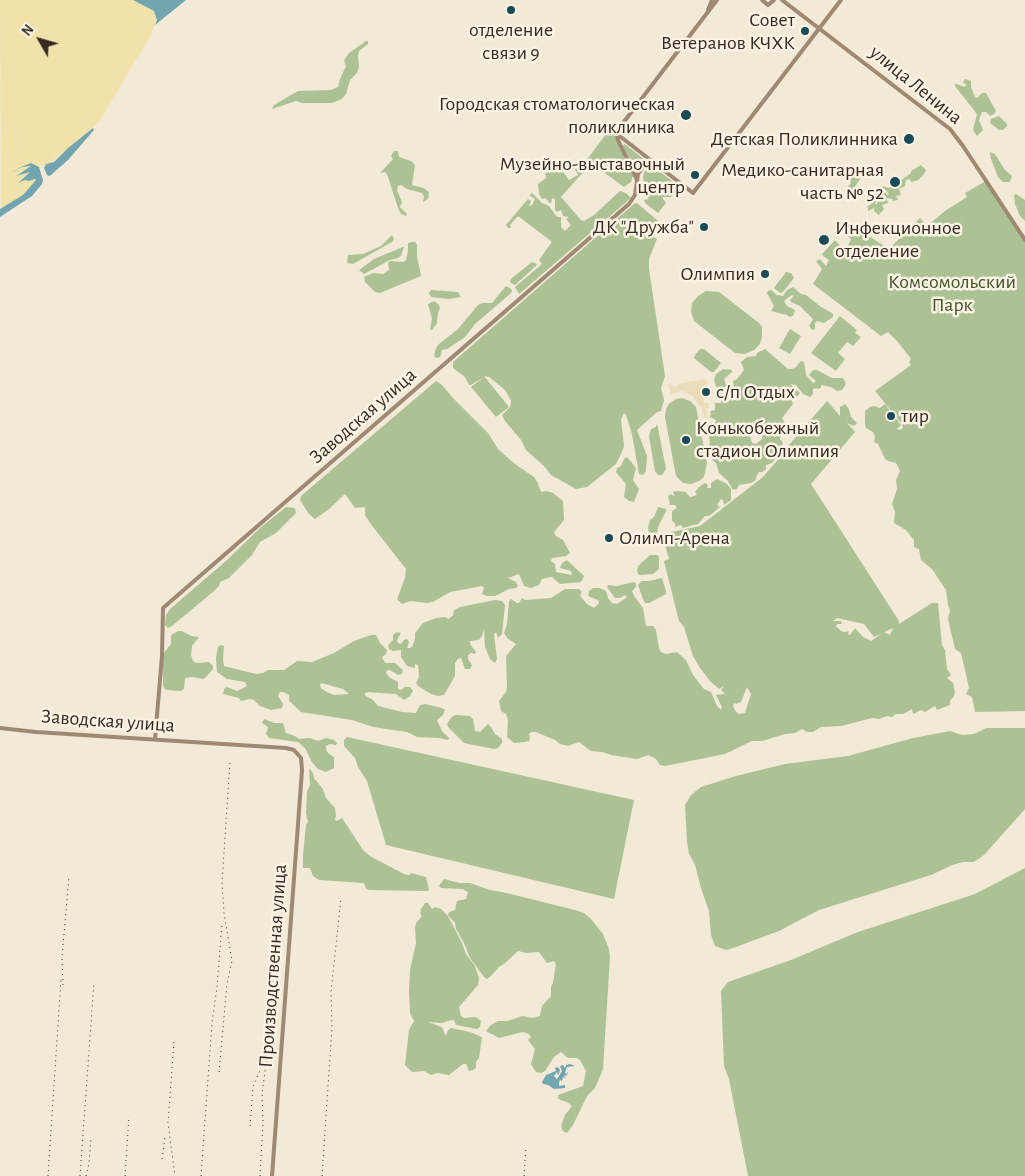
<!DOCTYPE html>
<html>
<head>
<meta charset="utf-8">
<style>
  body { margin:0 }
  #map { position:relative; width:1025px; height:1176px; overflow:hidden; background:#f2e9d6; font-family:"Alegreya Sans",sans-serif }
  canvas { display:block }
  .north { position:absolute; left:15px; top:15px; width:50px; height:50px; -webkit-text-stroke:4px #faf2e2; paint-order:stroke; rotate:308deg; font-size:14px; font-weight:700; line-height:20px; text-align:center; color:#342c24 }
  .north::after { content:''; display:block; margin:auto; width:18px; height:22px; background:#342c24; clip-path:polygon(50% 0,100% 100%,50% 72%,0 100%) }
</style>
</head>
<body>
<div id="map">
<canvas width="1025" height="1176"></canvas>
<div class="north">N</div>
</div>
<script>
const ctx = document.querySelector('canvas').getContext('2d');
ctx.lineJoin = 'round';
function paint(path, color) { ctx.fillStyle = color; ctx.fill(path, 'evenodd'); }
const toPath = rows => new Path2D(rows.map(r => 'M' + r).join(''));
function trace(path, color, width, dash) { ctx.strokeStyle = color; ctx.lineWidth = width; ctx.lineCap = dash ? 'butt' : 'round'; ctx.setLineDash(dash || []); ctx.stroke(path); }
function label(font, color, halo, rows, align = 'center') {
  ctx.font = font + ' "Alegreya Sans",sans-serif'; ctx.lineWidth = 5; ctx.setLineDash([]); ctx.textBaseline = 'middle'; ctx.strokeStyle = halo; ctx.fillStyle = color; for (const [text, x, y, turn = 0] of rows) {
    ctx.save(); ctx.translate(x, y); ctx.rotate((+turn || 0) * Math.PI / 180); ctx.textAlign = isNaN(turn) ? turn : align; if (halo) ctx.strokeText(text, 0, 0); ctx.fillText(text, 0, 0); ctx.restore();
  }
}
const green = toPath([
  [366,41,368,41,368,44,359,51,358,56,359,67,357,73,350,80,346,94,342,99,332,103,302,103,296,101,272,109,274,105,298,91,331,90,338,87,340,79,346,66,344,60,349,53],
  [965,79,971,81,971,87,975,97,977,98,982,93,986,93,996,111,994,114,990,116,986,112,982,112,979,120,983,130,977,136,973,130,977,114,955,86,955,84,957,84,964,87,967,85,963,82],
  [999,116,1007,124,1007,126,1003,130,999,130,990,123,991,119],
  [609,130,615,135,633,176,631,182,624,187,594,165,583,165],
  [624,144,626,145,645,160,633,167,623,146],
  [394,151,398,151,399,157,411,161,415,165,412,185,423,188,429,192,428,199,423,202,424,196,422,193,407,189,401,185,398,186,397,190,402,202,400,207,406,213,407,215,406,216,401,214,398,208,387,174,385,172,380,173,393,159,391,156],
  [990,152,995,154,1005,170,1012,176,1010,182,1003,182,998,177,991,159],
  [856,165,860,167,860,170,864,170,864,173,852,191,850,192,847,188,851,183,850,180,845,179,845,176],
  [921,165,926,170,924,174,918,180,911,182,910,179,906,180,905,186,899,189,901,195,896,196,898,200,892,201,893,199,886,198,888,203,882,205,884,209,879,215,874,211,874,208,868,211,868,208,867,206,871,205,870,199,873,198,873,194,877,193,875,199,877,201,875,204,877,204,878,201,883,198,879,193,880,191,885,192,887,195,889,194,885,189,882,189,883,186,889,188,894,183,896,184,911,173,911,171],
  [552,166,564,173,569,180,578,175,575,169,582,168,585,170,561,197,581,220,584,221,594,215,620,191,626,193,631,198,519,294,515,287,542,264,539,260,551,243,551,241,518,216,510,225,511,228,508,228,506,225,528,199,531,201,529,206,532,205,535,199,529,195,532,193,542,203,549,206,557,217,561,217,561,227,565,231,571,225,566,219,569,217,563,216,561,210,557,212,555,210,555,199,552,198,551,203,549,203,546,198,542,199,539,194,538,184,546,178,545,174],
  [650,168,656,169,679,186,671,197,662,197,666,203,658,213,645,203,644,200,648,199,647,193,645,193,643,176,645,171],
  [986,181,1025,240,1025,711,975,712,972,697,966,694,969,688,961,653,955,649,948,619,950,610,948,605,946,590,932,569,921,560,919,549,914,547,914,540,906,530,894,523,895,512,892,504,897,489,896,480,900,471,896,463,888,461,885,459,878,444,874,442,875,437,873,432,866,428,865,424,865,411,870,407,874,406,880,408,885,404,901,425,897,429,900,430,903,428,902,424,875,391,911,365,909,362,911,359,897,341,888,332,881,336,813,284,822,269,816,261,820,259,826,266,829,260,823,256,822,254,835,240,842,248,848,246,851,239,843,232,850,227,854,228,858,234,870,237,883,245,886,248,885,250,888,250,920,218,927,226,945,211,967,197,965,193],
  [1016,194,1025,200,1025,221,1020,216,1015,204,1014,195],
  [637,203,665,227,663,231,653,223,648,230,649,234,657,239,649,259,649,269,665,376,661,388,664,400,661,411,657,412,637,430,647,456,646,471,643,475,639,474,632,434,626,415,624,413,621,419,624,446,621,454,616,464,587,487,576,489,551,475,544,466,526,450,521,440,505,421,502,415,510,407,511,401,505,390,489,377,484,376,509,407,496,417,471,387,484,377,471,385,469,385,465,377,453,368,453,362,634,204],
  [392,235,394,239,392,242,353,264,347,263,348,255,363,254,381,246],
  [412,242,415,242,417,245,417,256,421,276,380,293,375,292,365,282,364,277,373,273,383,274,389,270,388,263,390,261,403,262,406,260,408,251,408,243],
  [403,247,404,247,401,256,398,258,390,260,364,274,359,270,374,259],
  [532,262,537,264,536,266,515,285,511,283,510,281,512,278],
  [786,272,791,273,794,278,783,292,780,293,774,288],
  [506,286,511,289,512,292,510,294,475,324,465,337,447,349,442,350,440,357,436,358,434,356,436,348,439,344,458,329,478,305,482,303,492,303],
  [793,287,801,294,806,295,821,307,827,310,833,314,833,317,824,323,817,321,815,323,815,329,812,330,809,326,813,319,800,306,791,302,790,300,794,296,792,295,784,301,787,306,795,310,793,316,790,317,787,315,771,311,774,306,767,293,768,291,771,290,777,295,783,296,787,290],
  [431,290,458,292,461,297,449,299,431,297,429,293],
  [706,291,719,292,759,323,762,327,762,337,760,344,754,350,745,354,735,353,694,321,691,312,692,303,698,296],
  [434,301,439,305,440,308,438,313,437,323,432,330,430,329,432,319,428,304],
  [840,316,857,330,855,333,861,337,853,346,847,342,838,353,845,359,836,371,811,353],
  [790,329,801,336,790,354,779,348],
  [700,349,704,349,721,363,714,372,711,372,694,358,695,355],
  [765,349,788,369,792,369,796,367,801,361,804,362,806,375,813,383,816,381,809,375,813,370,817,370,832,378,843,378,846,384,842,390,837,391,831,387,821,385,821,388,818,389,815,388,813,389,813,394,810,397,803,394,796,385,790,384,800,393,795,400,790,397,793,404,782,418,787,426,782,431,780,439,783,443,778,455,772,463,766,465,766,469,762,472,759,472,756,477,756,480,751,483,739,485,737,489,733,490,728,481,719,473,716,463,712,460,709,445,710,442,707,427,709,425,715,423,716,420,710,417,711,411,715,410,715,403,721,403,721,400,723,399,728,402,730,400,720,394,721,391,717,389,714,380,716,374,723,369,732,370,732,372,724,379,728,390,731,393,735,392,733,381,737,379,744,370,741,362,747,357,756,356,757,353],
  [752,421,755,425,762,427,763,429,762,439,756,444,752,443,749,432,750,429,756,433,759,431,752,423],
  [436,381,441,384,453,398,488,433,498,449,515,464,534,477,538,483,541,492,546,491,553,493,563,501,564,520,554,532,556,536,563,540,570,553,566,556,552,558,551,561,555,564,556,572,572,575,571,571,560,568,562,563,567,560,584,576,581,582,560,584,552,577,542,579,539,585,531,588,524,586,519,574,508,578,516,582,518,586,516,588,509,589,495,596,487,596,482,594,484,588,482,586,450,592,433,602,427,603,411,601,402,604,397,599,405,578,406,569,370,523,365,515,365,507,355,508,345,494,329,509,315,519,309,514,300,500,301,496],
  [682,398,690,401,696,407,707,463,704,477,699,481,691,484,683,483,676,476,665,417,666,409,669,404,676,399],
  [827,401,840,416,840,407,845,404,849,409,851,417,857,423,854,426,847,423,855,432,811,484,899,621,899,624,932,603,938,603,942,645,945,650,947,669,951,675,947,678,953,683,955,693,954,696,950,701,950,705,937,710,935,706,925,712,921,710,913,714,912,709,903,714,896,714,892,717,887,716,879,719,872,718,841,726,821,727,813,732,807,732,802,729,795,733,785,734,762,741,752,741,725,754,665,766,660,765,656,759,648,755,637,759,611,755,602,752,591,751,579,742,568,746,560,744,555,740,536,732,531,732,529,734,530,737,529,741,525,742,514,743,507,737,508,720,506,714,501,711,499,701,506,692,507,687,506,656,516,644,507,638,504,633,507,624,509,602,511,599,517,603,519,603,522,598,525,600,551,598,565,589,579,589,582,592,580,596,587,604,594,608,599,603,598,600,590,597,588,595,589,591,593,588,600,588,606,591,608,598,612,603,617,604,627,597,625,595,620,598,615,598,607,587,608,585,617,586,633,582,636,583,636,587,632,591,634,596,643,608,646,626,653,626,656,630,659,648,661,652,666,654,677,652,686,660,693,675,704,689,711,692,717,706,721,710,722,707,716,695,725,694,721,690,724,686,719,689,710,681,700,668,693,656,684,627,679,621,664,561,669,559,662,534,700,526,763,477,788,448,788,446],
  [837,618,864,624,874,637,893,628,890,635,884,632,871,641,863,637,855,628,850,635,848,634,849,631,844,632,841,631,836,626,837,624,842,624,841,621,833,621],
  [747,687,751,694,745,713,739,714,736,712,733,706,734,703,736,704,741,702],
  [657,423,666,469,662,475,658,475,655,471,649,436,651,429,656,427],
  [627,457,636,468,633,480,639,489,634,502,629,501,624,497,626,484,616,472,617,468,621,466,624,459],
  [717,479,727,484,731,489,731,500,724,505,723,500,721,499,717,505,720,507,709,516,705,516,698,524,686,527,683,528,681,525,675,527,675,523,672,521,672,511,677,508,675,505,670,505,668,496,671,494,675,497,673,492,676,491,686,492,689,496,691,497,697,495,695,492,699,487,705,483,708,485,707,488,711,488,711,483],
  [286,507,295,508,296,513,276,533,260,542,252,555,229,578,220,582,219,586,214,591,172,626,168,628,165,625,166,615,170,609,227,560,260,528],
  [658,507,666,509,666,511,658,527,657,534,653,537,649,533,648,528,650,520,654,517],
  [650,555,657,555,659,557,659,569,653,574,639,575,637,572,638,566],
  [662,578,666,591,666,594,649,603,645,603,643,599,638,585,640,583,641,581,649,581],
  [495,600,502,601,505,605,502,634,498,638,496,632,494,634,497,659,495,663,490,659,485,647,484,629,482,636,479,640,470,641,470,644,476,652,475,654,471,653,468,655,468,659,472,665,470,669,465,669,461,658,458,659,455,663,455,676,444,695,438,696,431,694,418,686,416,683,419,677,418,665,415,664,415,668,407,666,401,657,401,650,393,651,389,649,388,645,393,640,393,635,397,632,401,633,397,640,398,643,401,644,404,640,407,639,409,642,407,648,410,648,412,647,415,639,415,633,423,623,436,618,445,617,449,619,453,615,454,610,460,607],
  [178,631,182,631,191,636,199,637,192,646,191,655,193,661,196,663,209,662,213,666,213,669,204,679,192,677,185,678,184,689,181,691,167,690,164,688,163,685,163,654,171,644,171,635],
  [371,635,376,635,380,643,387,650,386,654,382,657,385,663,395,663,403,670,402,674,398,675,390,670,387,670,386,673,389,677,398,682,398,689,401,690,405,687,410,687,413,691,410,696,404,700,396,694,380,693,367,692,364,694,366,696,373,700,378,706,402,712,416,713,420,705,425,704,442,708,445,710,443,715,437,720,442,731,449,738,448,740,439,738,417,737,407,732,373,727,352,720,301,712,289,701,289,695,283,692,280,692,278,696,283,704,282,708,271,710,260,706,254,700,250,699,241,701,239,698,223,694,224,689,227,687,237,691,247,686,245,682,227,679,217,672,216,658,218,647,221,645,224,646,223,660,224,666,256,674,263,673,268,670,284,670,297,661,312,662,334,653,354,641],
  [321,683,343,689,349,694,334,695,327,692,322,689,320,686],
  [455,715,470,716,473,719,475,731,480,732,488,724,491,727,495,734,502,739,502,743,498,748,494,749,464,743,449,728,447,724,450,719],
  [264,719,274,723,283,723,286,733,295,736,299,739,310,738,318,741,326,738,334,740,337,743,336,745,330,744,326,746,326,749,328,753,334,757,334,768,326,772,318,769,312,762,305,748,298,742,269,738,266,734,268,727,262,723],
  [986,728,1025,728,1025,809,984,855,974,862,963,862,952,865,931,875,819,910,779,931,736,947,726,950,715,946,711,935,709,911,701,888,695,865,689,854,687,842,685,805,691,795,701,787,736,776,785,764,848,756,913,738,950,731,962,735,974,734],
  [347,737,634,800,614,899,386,845,367,781,358,767,355,758,344,746,344,740],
  [309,768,313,773,314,778,323,789,326,798,335,808,336,815,335,820,337,821,342,818,363,850,370,856,404,874,409,875,411,873,426,877,429,889,428,891,368,890,366,888,364,883,319,880,313,876,310,868,303,868,303,855,306,825,308,822,306,813,307,792,310,785],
  [1025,868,1025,1176,748,1176,729,1079,724,1066,721,991,728,982,791,960,858,932,975,894],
  [444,879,459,883,470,883,490,890,507,893,575,910,584,913,591,919,603,934,609,949,610,957,603,1069,595,1088,587,1096,573,1125,567,1133,563,1131,561,1126,565,1115,572,1106,567,1102,560,1100,558,1098,558,1095,583,1086,586,1071,580,1060,577,1058,568,1058,561,1052,554,1057,545,1071,541,1073,536,1072,531,1064,535,1049,528,1040,531,1037,529,1034,523,1032,499,1038,486,1031,491,1025,498,1021,507,1021,523,1016,532,1018,540,1016,542,1006,551,996,551,987,553,983,556,964,554,961,547,963,539,952,526,953,518,951,504,964,499,967,491,976,487,979,484,977,470,958,464,943,456,929,455,923,448,915,449,912,455,910,457,901,466,899,468,892,463,889,441,888,439,886],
  [425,903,428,903,432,909,435,907,441,909,448,916,462,943,466,954,475,966,479,978,478,985,459,1007,461,1016,464,1018,476,1017,481,1021,480,1027,477,1029,456,1025,454,1020,451,1020,442,1023,428,1022,442,1027,446,1036,448,1030,451,1028,470,1032,482,1037,479,1058,476,1062,476,1068,473,1070,469,1071,466,1064,463,1064,449,1075,437,1073,431,1075,424,1071,412,1072,405,1065,409,1030,414,1021,410,1013,409,991,410,970,416,943,415,928,416,923,422,916,420,913,421,909]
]);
const sand = toPath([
  [0,0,133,0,154,11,157,20,149,38,99,122,51,163,39,167,31,163,27,164,12,172,24,166,31,166,17,174,18,176,25,172,31,173,18,181,25,180,29,181,35,179,36,180,23,195,1,209]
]);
const plaza = toPath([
  [706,379,708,384,701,386,704,403,708,403,709,408,706,408,708,417,705,418,704,413,702,413,701,406,699,406,693,396,682,391,671,394,668,383,675,387,681,383]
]);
const water = toPath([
  [133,0,186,0,155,25,157,20,154,11],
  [93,128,94,130,68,160,51,175,49,176,47,175,44,168,46,164,54,162,68,148],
  [31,163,39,167,43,180,42,184,32,196,0,217,0,209,23,195,36,180,35,179,29,181,25,180,18,183,30,172,16,176,31,166,22,167,9,174,21,167],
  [570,1064,575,1066,567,1067,565,1073,566,1074,568,1072,567,1075,564,1076,566,1079,563,1077,562,1081,560,1080,559,1083,559,1086,565,1085,565,1088,554,1089,548,1085,543,1084,542,1082,546,1075,556,1071,555,1068,558,1067,560,1070,559,1074,558,1075,557,1072,554,1076,557,1079,562,1071,560,1066,563,1065,565,1068,566,1065]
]);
const secondary = toPath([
  [762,0,768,5,774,0],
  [782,0,950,129,963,146,1025,240],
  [708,10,712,0],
  [617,134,693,193,841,0],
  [617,134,620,127,717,0],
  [617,134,618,140,637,180],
  [0,728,36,732,286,748,294,750,301,758,302,770,272,1176],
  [155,739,162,656,163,608,629,204,635,195,638,174,643,167,652,164,658,167]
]);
const rail = toPath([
  [63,985,62,957,69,876],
  [174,1042,168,1123,175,1176],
  [219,1072,227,984,232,961,224,913,222,883,230,762],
  [250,1126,253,1087,261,1068],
  [162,1159,165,1137],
  [48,1176,61,979],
  [80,1176,94,982],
  [86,1176,89,1163,91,1138],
  [125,1176,129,1116],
  [201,1176,212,1023,217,987,222,924],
  [260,1176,263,1125,262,1093,269,1044,279,897],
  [322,1176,332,1027,331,992,341,898],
  [524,1176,526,1147]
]);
const markers = [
  [511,10,5,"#184a58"],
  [805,31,5,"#184a58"],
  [686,115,6,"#184a58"],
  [909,139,6,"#184a58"],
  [695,175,5,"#184a58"],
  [895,182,6,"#184a58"],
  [704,227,5,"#184a58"],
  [824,240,6,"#184a58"],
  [765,274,5,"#184a58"],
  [706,392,5,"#184a58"],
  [891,416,5,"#184a58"],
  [686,440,5,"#184a58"],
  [609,538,5,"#184a58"]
];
const poiNames = [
  ["Совет",795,20],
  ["Ветеранов КЧХК",795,43],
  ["отделение",511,30,"center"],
  ["связи 9",511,53,"center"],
  ["Городская стоматологическая",675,104],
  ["поликлиника",675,127],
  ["Детская Поликлинника",898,139],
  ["Музейно-выставочный",685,164],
  ["центр",685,187],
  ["Медико-санитарная",884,170],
  ["часть № 52",884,193],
  ["ДК \"Дружба\"",694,227],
  ["Инфекционное",835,228,"left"],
  ["отделение",835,251,"left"],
  ["Олимпия",755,274],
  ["с/п Отдых",716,392,"left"],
  ["тир",901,416,"left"],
  ["Конькобежный",696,428,"left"],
  ["стадион Олимпия",696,451,"left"],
  ["Олимп-Арена",619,538,"left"]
];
const streetNames = [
  ["улица Ленина",916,85,39],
  ["Заводская улица",363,416,-41],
  ["Заводская улица",108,721,4],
  ["Производственная улица",273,966,-86]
];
const parkNames = [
  ["Комсомольский",952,282],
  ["Парк",952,305]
];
paint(green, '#acc295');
paint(sand, '#f1e2a9');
paint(plaza, '#ebddbb');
paint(water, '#73a5b1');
trace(secondary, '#9e8973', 4);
trace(rail, '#342c24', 1, [1, 4]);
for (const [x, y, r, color] of markers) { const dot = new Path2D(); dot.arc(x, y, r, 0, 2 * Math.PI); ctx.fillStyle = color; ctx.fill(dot); trace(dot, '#faf2e2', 2); }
label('20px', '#342c24', '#faf2e2', poiNames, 'right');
label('20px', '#342c24', '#faf2e2', streetNames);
label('20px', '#3d5427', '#faf2e2', parkNames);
</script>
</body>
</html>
